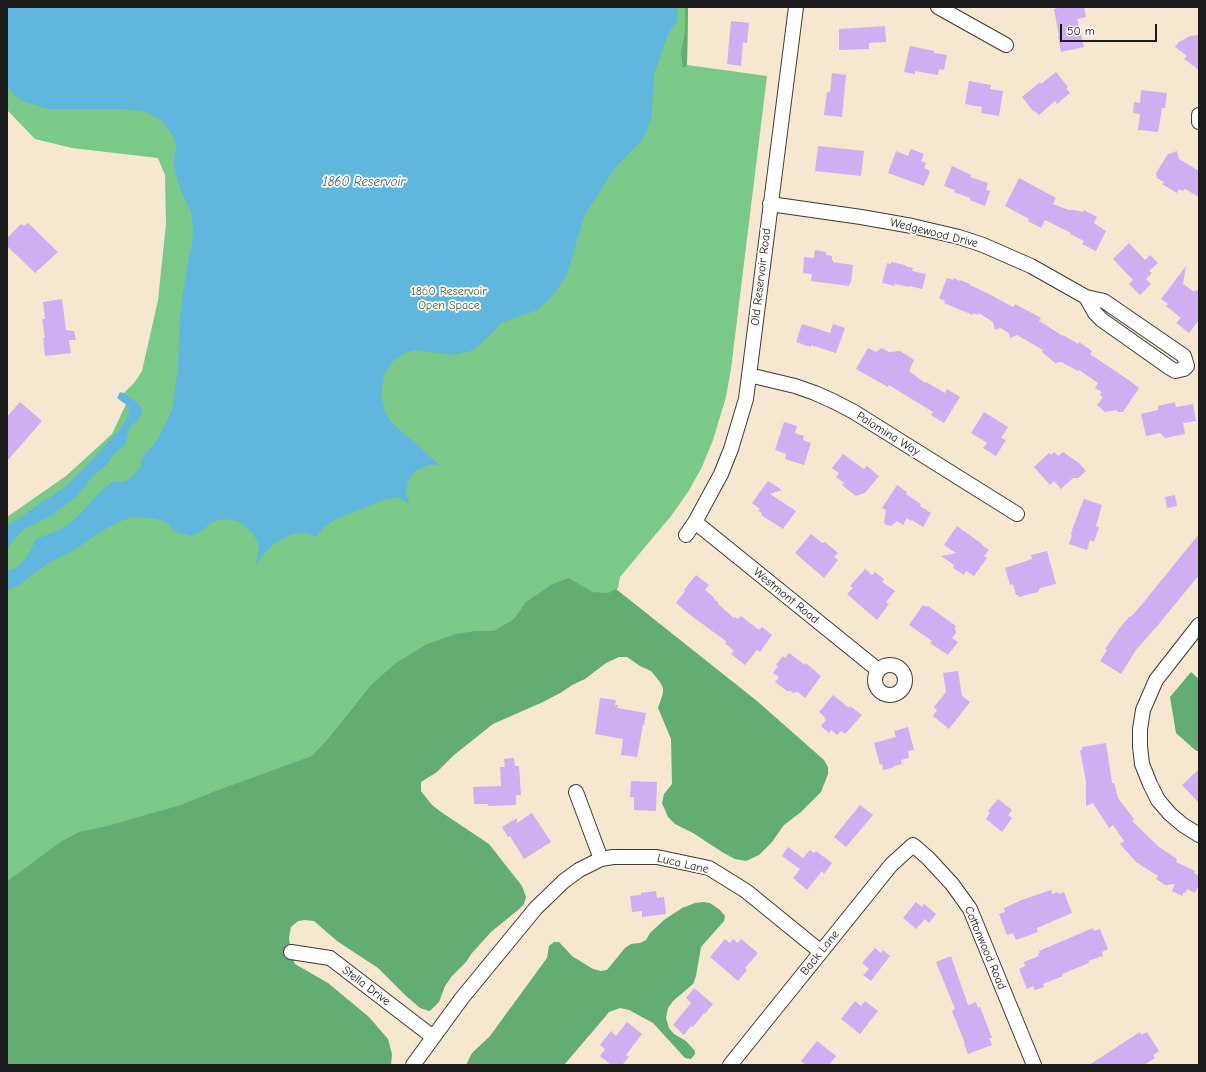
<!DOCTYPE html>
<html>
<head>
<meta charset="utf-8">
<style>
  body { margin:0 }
  #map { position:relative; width:1206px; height:1072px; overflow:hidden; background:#f6e7d1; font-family:"Comic Neue",sans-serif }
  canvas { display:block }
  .frame { position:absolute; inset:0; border:8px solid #1c1c1c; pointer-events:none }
  .scale { position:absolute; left:1060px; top:24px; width:97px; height:18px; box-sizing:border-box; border:2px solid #1c1c1c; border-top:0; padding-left:5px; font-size:12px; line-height:14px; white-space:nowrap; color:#1c1c1c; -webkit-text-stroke:3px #fdfcf7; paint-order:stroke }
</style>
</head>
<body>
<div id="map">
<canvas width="1206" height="1072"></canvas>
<div class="frame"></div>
<div class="scale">50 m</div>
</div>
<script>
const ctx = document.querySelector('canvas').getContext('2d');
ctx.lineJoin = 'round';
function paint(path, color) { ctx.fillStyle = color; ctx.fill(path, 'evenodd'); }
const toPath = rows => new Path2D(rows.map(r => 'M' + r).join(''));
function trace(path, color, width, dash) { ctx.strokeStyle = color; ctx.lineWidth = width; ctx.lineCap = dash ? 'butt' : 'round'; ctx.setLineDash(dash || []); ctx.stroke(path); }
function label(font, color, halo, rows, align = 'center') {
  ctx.font = font + ' "Comic Neue",sans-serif'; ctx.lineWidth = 3.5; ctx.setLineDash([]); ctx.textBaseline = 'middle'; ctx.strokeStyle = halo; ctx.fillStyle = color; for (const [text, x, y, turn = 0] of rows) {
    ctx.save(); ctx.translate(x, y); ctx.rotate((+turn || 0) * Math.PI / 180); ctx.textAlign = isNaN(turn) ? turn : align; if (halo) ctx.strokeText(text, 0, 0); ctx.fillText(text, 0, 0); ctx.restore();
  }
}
const green = toPath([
  [7,7,688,7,687,65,767,76,731,369,726,397,713,440,702,467,688,492,671,516,620,577,618,588,616,590,641,610,373,795,7,949,7,517,66,476,112,434,129,398,124,393,134,383,142,371,158,300,166,224,165,175,158,158,72,148,35,139,7,110]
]);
const forest = toPath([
  [685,7,688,7,687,65,683,68,681,53,685,32],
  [568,578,593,592,608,593,616,589,757,701,824,760,828,767,828,774,821,792,801,812,784,825,772,842,759,855,746,861,735,859,722,852,693,833,675,824,668,817,662,803,664,794,672,784,671,739,658,708,663,693,663,688,660,682,651,671,640,666,627,657,619,657,606,663,585,679,572,685,562,692,543,702,493,724,454,755,437,772,421,782,421,791,432,805,441,812,489,844,522,886,526,897,524,904,518,910,491,932,472,953,466,962,452,976,445,986,439,1002,431,1010,429,1011,420,1008,405,995,378,968,337,941,314,921,305,920,298,921,291,927,289,938,291,954,295,964,328,983,369,1017,388,1039,392,1054,391,1065,7,1065,7,882,9,880,62,841,79,832,107,826,181,805,213,792,312,756,328,739,372,684,396,663,427,644,456,634,475,631,494,631,514,619,526,602,551,585],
  [1191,672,1199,679,1199,752,1195,750,1176,733,1170,697],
  [703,902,710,903,720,910,725,916,724,921,701,947,696,976,693,984,673,1001,668,1008,666,1018,669,1028,674,1034,686,1041,695,1051,695,1054,691,1059,685,1058,653,1023,629,1010,620,1008,609,1012,605,1017,564,1065,466,1065,472,1053,490,1036,544,962,547,958,549,946,554,942,559,942,572,956,593,969,601,971,607,970,625,948,631,944,640,943,646,940,650,933,664,920,682,908,695,903]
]);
const water = toPath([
  [7,7,678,7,676,23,668,34,654,75,651,120,642,140,615,168,585,214,567,274,555,293,537,310,501,323,491,334,474,350,453,355,416,350,405,353,393,361,384,375,381,394,385,414,396,427,412,440,439,465,428,465,415,471,408,481,406,495,410,504,398,497,383,500,334,520,322,529,316,537,306,533,292,534,275,543,264,553,256,566,259,546,253,533,238,521,224,519,212,522,202,531,191,536,175,532,165,521,150,518,133,517,118,522,97,534,76,549,48,563,18,586,7,590,7,570,14,569,25,560,32,548,36,539,62,529,73,521,103,489,112,482,124,482,132,477,141,467,141,459,158,439,172,410,178,368,180,318,183,294,188,263,192,246,193,225,191,212,180,189,173,162,177,148,172,134,161,120,146,112,125,109,49,109,23,101,14,95,7,86],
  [120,392,124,393,139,404,143,412,138,420,130,427,125,445,112,456,105,466,94,475,76,497,50,516,23,530,14,539,7,549,7,526,65,487,77,476,123,426,129,412,128,406,117,398]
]);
const building = toPath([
  [1064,7,1084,7,1086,17,1077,19,1084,47,1061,52,1058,36,1059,36,1054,9],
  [731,21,749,23,747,43,743,42,741,66,727,64],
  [885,26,886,42,869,43,869,49,839,50,839,29],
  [1199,35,1199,70,1184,59,1187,56,1175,47,1179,42,1190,36],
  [910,46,934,51,934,53,947,55,944,70,939,69,938,75,915,71,915,74,904,72],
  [1056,72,1068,87,1066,88,1070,93,1057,104,1055,101,1039,115,1035,111,1034,112,1022,97,1040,82,1041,84],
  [832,73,846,75,842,117,824,115,827,92,830,92],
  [969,81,991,85,990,89,1003,91,999,116,981,113,982,107,965,104],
  [1141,90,1167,93,1165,108,1162,108,1158,132,1138,130,1140,114,1133,113,1134,102,1140,103],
  [818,146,864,151,861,176,815,171],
  [911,149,924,154,921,161,926,163,924,168,930,171,924,186,888,173,896,151,908,156],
  [1177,151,1179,159,1199,171,1199,197,1185,189,1183,191,1179,189,1177,193,1162,184,1164,182,1157,178,1156,173,1168,154],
  [952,166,971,175,970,177,988,183,986,190,990,191,985,206,970,200,970,198,954,192,955,190,944,186],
  [1019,178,1056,198,1053,204,1069,210,1074,210,1083,212,1084,210,1097,217,1094,223,1106,231,1096,251,1082,244,1084,241,1070,234,1071,233,1045,220,1041,228,1028,221,1029,219,1005,206],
  [28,223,58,252,35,273,7,246,7,238,21,224,24,226],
  [1129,243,1145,260,1150,255,1158,263,1149,271,1152,273,1146,279,1151,284,1140,295,1129,284,1133,280,1113,259],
  [815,250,826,252,826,255,832,256,832,260,833,260,833,262,853,265,851,283,850,283,849,286,811,281,812,274,803,273,804,257,814,258],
  [891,262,905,265,905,266,913,268,912,271,926,274,922,289,909,286,909,287,895,284,895,286,882,283,887,263,891,264],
  [1186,266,1183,284,1193,291,1199,290,1199,320,1189,333,1176,323,1181,318,1166,306,1168,304,1161,299],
  [947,278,953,280,954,278,960,281,960,280,970,284,970,285,989,294,1013,307,1015,304,1041,318,1039,321,1063,336,1063,335,1078,344,1079,342,1092,351,1090,354,1130,381,1139,388,1123,412,1118,412,1116,410,1105,412,1097,405,1103,397,1100,395,1102,392,1095,388,1098,383,1079,370,1078,371,1061,362,1055,363,1042,352,1043,350,1017,335,1010,338,1009,333,1000,328,995,330,993,322,979,313,978,315,973,313,973,315,944,303,945,301,939,298],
  [62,299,66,330,74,331,76,340,69,340,71,353,45,356,43,338,45,338,42,319,45,319,43,302],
  [802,324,830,333,833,324,845,328,836,353,811,345,811,347,796,342],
  [868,348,876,352,882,348,889,352,900,351,914,360,909,371,925,383,926,382,945,393,947,389,960,397,944,423,931,415,933,412,897,390,889,385,888,387,856,369],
  [20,402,42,421,7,461,7,417],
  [1175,402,1176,407,1193,404,1196,421,1183,423,1185,434,1165,438,1160,433,1146,436,1141,414,1158,410,1158,406],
  [984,412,1008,427,1001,438,1006,440,996,456,983,448,987,443,971,433],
  [784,422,797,426,795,433,804,436,803,440,811,443,804,465,785,459,786,454,775,450],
  [1054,452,1058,456,1063,452,1079,463,1086,471,1078,478,1073,478,1061,489,1054,481,1050,485,1034,467,1049,453,1051,455],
  [843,454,864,469,867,466,879,476,865,493,856,496,842,485,844,483,836,477,839,473,832,468],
  [768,481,782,490,770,494,796,511,783,529,761,515,762,513,758,511,760,509,752,503],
  [897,485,907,492,906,494,921,504,920,506,931,513,923,527,912,520,911,521,907,518,903,525,897,521,891,526,886,525,884,522,886,510,882,508],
  [1175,495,1177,506,1167,508,1165,497],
  [1084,499,1102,505,1096,526,1099,527,1094,542,1090,540,1087,550,1069,544,1072,535,1071,534,1073,527],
  [957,526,982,544,982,545,989,550,984,556,987,558,974,576,966,571,964,575,953,568,954,565,941,556,956,553,944,545],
  [811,534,822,543,825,542,838,553,834,557,838,560,824,578,795,553],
  [1199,534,1199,575,1158,625,1136,650,1121,674,1100,661,1107,650,1105,649,1119,629,1128,618,1130,616,1131,617,1143,603],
  [1047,551,1056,584,1040,588,1038,592,1019,597,1018,595,1016,595,1013,584,1010,585,1005,568,1032,559,1031,555],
  [865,569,872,575,875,572,884,579,882,582,895,591,886,602,889,604,877,620,847,594,853,588,850,586],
  [696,575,709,585,705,590,714,597,713,598,719,603,718,604,734,618,735,617,738,619,741,616,759,630,762,627,772,635,760,652,757,650,745,665,731,654,734,651,725,643,727,642,689,614,676,603,685,591,684,590],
  [923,605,927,607,928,606,956,626,955,628,956,633,952,638,958,642,948,655,930,643,932,641,909,625],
  [789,653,805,665,806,663,821,676,805,698,798,692,792,693,791,691,787,691,775,682,779,677,773,673,778,666,776,665,783,656,785,658],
  [958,671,962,696,970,702,949,729,933,716,937,710,934,707,946,692,943,673],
  [833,695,849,708,850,706,862,715,845,734,841,731,837,735,831,730,829,733,821,726,826,720,824,718,825,717,819,712],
  [600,698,616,700,615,705,618,705,617,708,646,713,644,725,643,725,637,757,621,755,623,739,595,734],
  [908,727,914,750,908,751,909,758,901,760,902,764,894,766,895,767,883,770,882,764,880,765,874,743,896,737,894,731],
  [1106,743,1112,783,1114,783,1118,798,1134,819,1132,821,1159,847,1177,859,1176,862,1195,871,1194,873,1199,876,1199,885,1195,893,1187,889,1186,893,1184,892,1182,896,1172,891,1175,884,1165,885,1156,879,1158,876,1136,862,1120,844,1124,841,1113,825,1109,828,1093,803,1086,806,1086,782,1080,750,1082,750,1082,747],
  [514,758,515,766,519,766,521,795,516,795,516,805,488,806,488,804,474,804,473,787,501,786,500,767,505,767,504,759],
  [1199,769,1199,803,1182,785],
  [631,781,657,782,656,811,634,810,634,797,630,797],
  [998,799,1012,810,1008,815,1012,818,1002,832,986,819,990,813,988,811],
  [860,805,873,815,846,847,834,837],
  [532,813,551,842,524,859,510,836,508,837,502,827,517,818,517,823],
  [788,847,803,858,810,850,814,853,816,851,832,863,824,874,822,871,807,890,793,878,800,869,782,856],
  [1051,890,1052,894,1058,892,1059,894,1064,892,1072,913,1037,928,1038,932,1016,940,1013,933,1007,935,999,914,1005,912,1004,908,1022,900],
  [656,891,657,898,664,897,666,914,642,917,642,911,632,912,630,896,641,895,641,893],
  [916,902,922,907,924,904,936,914,929,923,925,919,916,929,903,918],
  [1093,928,1094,931,1100,929,1108,949,1102,952,1103,956,1088,961,1089,963,1062,974,1063,976,1043,984,1044,987,1035,990,1033,986,1027,989,1019,969,1025,966,1024,962,1039,956,1038,954,1040,953,1039,951],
  [725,939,730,943,733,939,738,943,741,939,758,953,745,968,747,970,738,981,710,957],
  [875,948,881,953,883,950,890,956,871,981,863,975,869,969,862,963],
  [951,956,968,1005,976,1002,978,1008,980,1007,992,1038,989,1038,992,1045,968,1054,964,1043,965,1043,952,1011,955,1009,936,962],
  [694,988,713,1004,705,1014,704,1013,693,1027,691,1026,684,1035,673,1025,691,1003,686,998],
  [855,1001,861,1006,865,1001,878,1011,860,1034,841,1019],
  [627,1022,642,1034,626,1055,629,1057,622,1065,611,1065,600,1056,605,1049,600,1045,611,1031,616,1036],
  [1140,1032,1141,1035,1147,1032,1159,1051,1153,1055,1155,1058,1144,1065,1089,1065],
  [817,1041,836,1056,829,1065,806,1065,801,1061]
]);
const minor = toPath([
  [938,7,1006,45],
  [1199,115,1199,122],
  [770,204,861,217,912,226,959,237,983,245,1031,266,1086,297,1104,301,1184,356,1187,366,1184,369,1175,371,1170,368,1102,320,1095,313,1086,297],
  [749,375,795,386,815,393,835,402,854,412,1017,514],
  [695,522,878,670],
  [686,535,695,522,721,474,731,449,746,399,796,7],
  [1199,625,1156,680,1143,710,1140,729,1140,746,1142,764,1150,784,1158,800,1170,814,1183,825,1199,835],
  '875 680a15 15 0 1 1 30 0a15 15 0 1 1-30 0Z',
  [576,792,601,859],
  [291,952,330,958,433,1037],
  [413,1065,462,998,536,908,564,881,579,870,601,859,613,857,657,857,709,868,746,891,821,952],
  [730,1065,891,865,913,845,928,858,952,884,970,909,1034,1065]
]);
const streetNames = [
  ["Wedgewood Drive",934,233,14],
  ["Old Reservoir Road",761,277,-83],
  ["Palomina Way",888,434,32],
  ["Westmont Road",786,596,39],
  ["Luca Lane",683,864,13],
  ["Cottonwood Road",985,948,67],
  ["Back Lane",820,953,-51],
  ["Stella Drive",366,986,37]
];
const parkNames = [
  ["1860 Reservoir",449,292],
  ["Open Space",449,306]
];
const waterNames = [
  ["1860 Reservoir",364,182]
];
paint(green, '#7ac989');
paint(forest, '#63ad75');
paint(water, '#60b6dc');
paint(building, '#cfaef1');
trace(minor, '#3d3a37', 16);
trace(minor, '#fff', 14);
label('12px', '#1c1c1c', '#fdfcf7', streetNames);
label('12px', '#426148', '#fdfcf7', parkNames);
label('italic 13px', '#3b6172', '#fdfcf7', waterNames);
</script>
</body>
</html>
